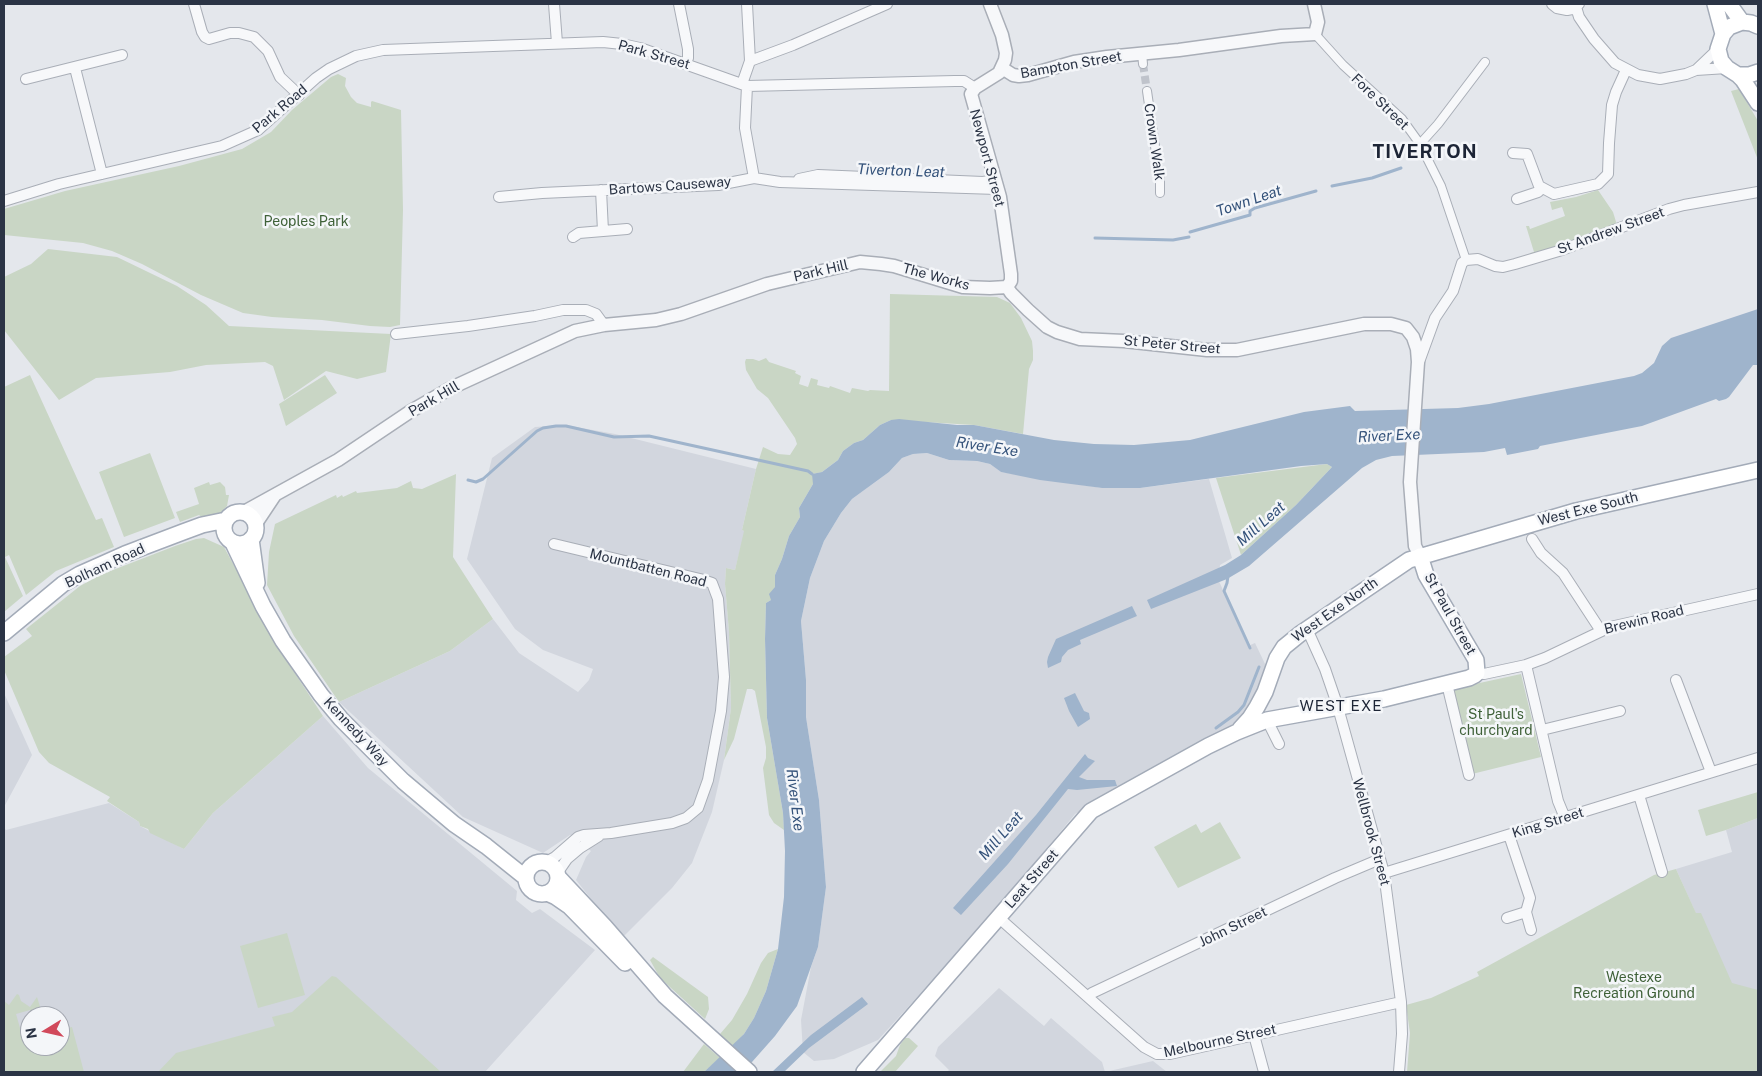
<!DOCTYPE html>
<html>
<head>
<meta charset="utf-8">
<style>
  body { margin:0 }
  #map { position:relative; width:1762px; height:1076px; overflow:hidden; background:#e4e7ec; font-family:"Public Sans",sans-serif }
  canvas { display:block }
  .frame { position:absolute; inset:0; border:5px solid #2b3445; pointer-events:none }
  .north { position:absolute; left:20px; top:1006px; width:50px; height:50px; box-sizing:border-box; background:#f4f6f9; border:1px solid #a4a8b1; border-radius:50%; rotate:261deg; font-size:14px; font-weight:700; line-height:20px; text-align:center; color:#2b3445 }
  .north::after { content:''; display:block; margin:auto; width:18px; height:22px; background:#d1495b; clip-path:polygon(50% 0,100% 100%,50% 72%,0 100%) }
</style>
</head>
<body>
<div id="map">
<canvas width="1762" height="1076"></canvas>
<div class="frame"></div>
<div class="north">N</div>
</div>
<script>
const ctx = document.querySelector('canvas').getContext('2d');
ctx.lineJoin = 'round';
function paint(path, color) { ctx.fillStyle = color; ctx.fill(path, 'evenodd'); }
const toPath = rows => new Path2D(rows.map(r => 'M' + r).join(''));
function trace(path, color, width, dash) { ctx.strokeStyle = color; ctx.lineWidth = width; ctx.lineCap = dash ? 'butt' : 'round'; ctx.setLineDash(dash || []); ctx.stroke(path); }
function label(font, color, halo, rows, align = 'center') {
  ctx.font = font + ' "Public Sans",sans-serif'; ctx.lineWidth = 5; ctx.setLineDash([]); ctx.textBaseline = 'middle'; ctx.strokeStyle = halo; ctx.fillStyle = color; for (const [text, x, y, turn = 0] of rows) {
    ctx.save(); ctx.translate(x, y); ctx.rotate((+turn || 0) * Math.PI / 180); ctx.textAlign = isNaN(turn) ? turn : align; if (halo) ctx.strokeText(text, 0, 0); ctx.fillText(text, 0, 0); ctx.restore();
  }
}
const built = toPath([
  [565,425,615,434,756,469,742,530,745,531,735,570,726,568,725,584,729,632,731,708,724,760,712,812,692,863,672,888,624,936,599,909,576,880,586,857,591,851,570,835,543,853,463,817,339,702,450,651,493,619,519,653,578,692,589,680,593,669,543,650,515,629,467,559,492,458,535,427],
  [927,453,949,460,977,461,990,464,1001,472,1102,488,1140,488,1209,479,1232,558,1220,565,1218,579,1248,646,1255,643,1266,666,1262,687,1251,707,1223,734,1075,814,994,913,878,1040,834,1059,814,1061,803,1052,801,1020,811,967,818,947,826,887,819,800,806,717,806,680,801,621,810,578,824,541,841,513,852,499,889,472,902,458,913,454],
  [4,693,32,755,4,807],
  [323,716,368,768,517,891,516,900,532,913,540,909,595,950,485,1072,4,1072,4,828,6,830,109,803,139,822,140,826,184,849,213,813],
  [30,1016,60,1016,60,1046,30,1046],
  [1758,818,1758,1072,1729,987,1676,869,1732,852,1726,830],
  [999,988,1044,1026,1051,1018,1102,1062,1105,1072,1153,1061,1167,1072,947,1072,949,1070,935,1056,938,1047]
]);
const green = toPath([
  [338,74,346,78,345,86,351,97,357,103,371,107,371,102,372,101,401,110,403,210,400,325,390,327,370,326,322,320,272,317,243,313,201,295,142,264,112,251,83,243,4,235,4,209,65,191,179,166,242,149,271,132,292,110,331,77],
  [1739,89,1758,121,1758,160,1731,91],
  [1598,190,1613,212,1617,225,1535,256,1530,253,1534,252,1526,226,1529,226,1530,229,1565,216,1562,207,1552,210,1550,202,1576,197],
  [48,249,117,257,177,286,206,305,229,326,391,334,386,372,357,379,326,371,284,400,273,366,265,362,206,365,170,372,96,378,59,400,4,330,4,277,31,264],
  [890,294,997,297,1010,303,1021,318,1032,341,1033,351,1033,360,1029,369,1023,434,974,425,891,420,880,425,863,440,854,443,843,451,838,460,822,472,813,474,813,484,799,508,800,517,789,536,782,559,775,575,775,587,771,600,766,603,765,639,767,718,783,813,784,830,774,823,769,815,763,768,766,758,766,747,755,691,752,689,747,689,734,739,724,760,731,708,729,632,725,584,726,568,735,570,744,531,742,530,756,469,763,447,778,454,790,455,797,444,795,438,768,398,757,389,746,370,745,362,746,359,753,359,759,361,766,358,769,362,796,371,795,373,801,376,799,384,808,387,811,378,818,380,817,385,829,388,830,386,850,393,852,388,868,391,870,390,889,391],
  [30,375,96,520,102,518,114,547,56,571,26,595,9,555,5,557,23,596,4,612,4,387],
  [325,375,337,393,286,426,279,404],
  [150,453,175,518,124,537,99,472],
  [1327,464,1332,467,1296,505,1241,555,1216,478],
  [456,474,453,557,493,619,450,651,339,702,294,636,267,585,269,552,275,524,336,495,337,498,342,495,343,497,356,491,357,493,397,488,411,481,413,488,422,489],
  [209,482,210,485,220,482,225,487,226,495,229,495,227,506,218,515,203,518,199,515,180,522,176,512,199,504,194,488],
  [204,538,224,547,281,652,323,716,213,813,184,849,150,833,148,829,140,826,139,822,107,801,110,797,49,763,39,752,4,670,4,657,32,636,26,629,80,586,100,575,175,546,196,539],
  [1521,674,1541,757,1472,774,1452,689],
  [1758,792,1758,818,1726,830,1706,836,1698,810],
  [1220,822,1241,858,1178,888,1154,847,1196,824,1201,833],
  [1676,869,1696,913,1701,913,1732,983,1758,990,1758,1072,1407,1072,1410,1033,1406,1005,1431,998,1479,976,1477,972,1654,875],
  [287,933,305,995,258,1008,240,946],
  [778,949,766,991,754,1018,744,1034,732,1047,720,1034,732,1020,747,994,761,963,768,953],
  [653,957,708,997,709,1009,705,1019,660,978,650,960],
  [332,976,336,977,441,1072,158,1072,176,1053,275,1026,272,1017,292,1012],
  [17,994,19,995,21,1001,30,1007,37,997,42,1013,32,1015,30,1010,16,1014,22,1035,30,1033,30,1046,60,1046,60,1030,72,1027,84,1072,4,1072,4,1001,9,1005],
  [905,1038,909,1038,918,1046,895,1072,880,1072,896,1056,900,1045],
  [704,1044,720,1058,704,1072,683,1072]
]);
const water = toPath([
  [1758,309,1758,365,1753,365,1729,397,1726,399,1719,401,1716,399,1642,426,1540,446,1538,449,1507,455,1505,448,1484,452,1392,456,1376,460,1362,468,1249,566,1227,579,1151,609,1147,600,1225,565,1241,555,1296,505,1332,467,1327,464,1301,466,1140,488,1102,488,1040,480,1001,472,990,464,977,461,949,460,927,453,913,454,902,458,889,472,852,499,841,513,824,541,810,578,801,621,806,680,806,717,819,800,826,887,818,947,797,1006,775,1036,752,1062,741,1072,704,1072,744,1034,754,1018,766,991,778,949,780,932,784,897,785,851,783,813,767,718,765,639,766,603,771,600,769,594,775,587,775,575,782,559,789,536,800,517,799,508,813,484,812,474,822,472,838,460,843,451,854,443,863,440,880,425,891,420,899,419,957,425,974,425,1054,440,1094,444,1134,445,1190,440,1304,412,1350,406,1355,411,1458,408,1489,404,1634,376,1642,373,1654,363,1662,346,1671,338],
  [1132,606,1137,616,1080,640,1081,644,1068,650,1062,657,1061,662,1048,668,1047,662,1048,657,1056,639],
  [1075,693,1084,711,1089,713,1090,719,1078,727,1069,711,1064,698],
  [1085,754,1088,758,1095,761,1079,777,1087,780,1115,780,1117,786,1077,790,1068,789,1008,864,961,915,953,908,1036,815],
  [862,997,868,1004,809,1048,784,1072,772,1072,811,1035]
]);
const stream = toPath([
  [1332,186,1372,178,1401,168],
  [1190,232,1250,215,1250,211,1255,208,1316,191],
  [1095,238,1173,240,1189,237],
  [468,480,476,482,483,479,537,431,543,428,556,426,566,426,614,437,649,436,808,471,812,474],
  [1228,576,1227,583,1224,591,1250,648],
  [1216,728,1238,712,1244,705,1259,667]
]);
const pedestrianTunnel = toPath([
  [1143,64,1147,91]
]);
const pedestrian = toPath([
  [1315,34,1343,65,1402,119,1420,144,1441,186,1466,260],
  [1142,53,1143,64],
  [1147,91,1160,181,1160,193],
  [1420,144,1438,124,1485,62]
]);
const minor = toPath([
  [194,4,202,32,205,37,209,39,230,33,239,33,254,37,268,51,280,77,299,95],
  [554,4,557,43],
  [679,4,688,49,688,58,686,63],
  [1552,4,1557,8,1567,10,1572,9,1579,4],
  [1576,7,1579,17,1594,39,1615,63,1638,75,1660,79,1686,74,1696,70,1727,68],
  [750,61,793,45,887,4],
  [75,68,102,174],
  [1696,70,1718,49],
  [26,79,122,55],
  [742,84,750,61,747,4],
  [747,86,745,128,754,178],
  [1513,153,1527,154,1539,186,1554,194,1598,184,1608,174,1609,143,1612,105,1616,92,1626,70],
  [799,179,818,175,983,182,995,180],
  [601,190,603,231],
  [499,197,542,193,718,185,754,178,780,182,997,189],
  [1517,199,1538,192,1542,188],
  [4,201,59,184,222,146,258,130,316,78,329,69,356,56,383,50,603,42,622,44,640,48,747,86,955,81,964,81,975,88],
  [573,237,579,233,627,229],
  [396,334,468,326,535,316,563,310,586,310,596,314,604,325],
  [1419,362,1435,318,1453,291,1462,263,1466,260,1478,259,1495,266,1503,267,1515,264,1562,250,1669,209,1684,205,1758,192],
  [1532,539,1541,553,1563,573,1601,631],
  [1307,629,1325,669,1337,704,1384,873,1401,1002,1402,1034,1399,1072],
  [1526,665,1558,801,1565,818],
  [1477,673,1484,674,1526,665,1545,658,1610,627,1758,594],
  [1676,680,1711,772],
  [1447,684,1469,775],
  [1267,720,1279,744],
  [1542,730,1620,711],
  [1639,795,1662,872],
  [546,862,555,857,578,837,584,835,611,833,672,823,686,818,698,808,708,780,721,711,724,677,718,599,712,583,700,579,554,544],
  [558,872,567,859,580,848,599,836],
  [1384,873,1758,758],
  [1526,912,1531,930],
  [998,917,1144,1047,1157,1054,1170,1054,1401,1002],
  [1507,918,1526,912,1530,898,1509,835],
  [1088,997,1092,993,1335,878,1380,859],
  [1254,1035,1264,1072]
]);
const tertiary = toPath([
  [990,4,1002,35,1006,53,1005,60,999,73,975,88,971,94,1000,197,1011,274,1011,281,1007,287],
  [1002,68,1013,75,1019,76,1028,75,1074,62,1107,57,1179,50,1281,36,1315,34,1318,22,1314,4],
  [1007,287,1011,293,1028,310,1047,327,1057,332,1080,339,1124,341,1207,350,1237,350,1364,324,1391,324,1406,328,1413,337,1417,349,1418,362,1410,482,1415,546,1420,556],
  [242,513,338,460,411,411,451,388,575,331,604,325,656,320,681,314,767,284,860,262,881,264,894,266,963,287,990,288,1007,287],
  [255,525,275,495]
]);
const primary = toPath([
  [1715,4,1723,34],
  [1729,4,1742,22],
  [1758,26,1751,23,1742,22,1729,27,1723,34,1718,49,1721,61,1727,68,1738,75,1743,80,1758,103],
  [1738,75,1749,75,1758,72],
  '224 528a16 16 0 1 1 32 0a16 16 0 1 1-32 0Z',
  [251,539,257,583],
  [233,543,263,606,283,641,321,695,341,719,403,781,454,824,486,846,526,878],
  [4,633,63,584,80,574,125,554,183,532,202,525,226,520],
  [1240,729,1250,718,1257,707,1265,692,1277,658,1284,647,1300,634,1409,560,1576,511,1758,470],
  '526 878a16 16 0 1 1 32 0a16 16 0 1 1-32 0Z',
  [559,878,605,927,665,996,749,1072],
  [547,893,556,897,569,906,625,963],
  [864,1072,1091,811,1208,746,1237,732,1267,720,1384,699,1469,678,1475,675,1477,673,1476,660,1426,575,1420,556]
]);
const streetNames = [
  ["Park Street",654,55,16],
  ["Bampton Street",1071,65,-10],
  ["Fore Street",1380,102,44],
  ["Park Road",280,109,-40],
  ["Crown Walk",1154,142,82],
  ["Newport Street",987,158,75],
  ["Bartows Causeway",670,186,-4],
  ["St Andrew Street",1611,231,-20],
  ["Park Hill",821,271,-13],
  ["The Works",936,277,15],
  ["St Peter Street",1172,345,5],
  ["Park Hill",434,399,-30],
  ["West Exe South",1588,509,-14],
  ["Bolham Road",105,566,-25],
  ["Mountbatten Road",648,568,14],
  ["West Exe North",1335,610,-35],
  ["St Paul Street",1450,614,61],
  ["Brewin Road",1644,620,-14],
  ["Kennedy Way",356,732,47],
  ["King Street",1548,823,-17],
  ["Wellbrook Street",1371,832,75],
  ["Leat Street",1032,879,-49],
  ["John Street",1233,927,-26],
  ["Melbourne Street",1220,1041,-12]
];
const parkNames = [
  ["Peoples Park",306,222],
  ["St Paul's",1496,715],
  ["churchyard",1496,731],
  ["Westexe",1634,978],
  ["Recreation Ground",1634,994]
];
const waterNames = [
  ["Tiverton Leat",901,171,2],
  ["Town Leat",1249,201,-19],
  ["River Exe",1389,436,-3],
  ["River Exe",987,447,9],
  ["Mill Leat",1261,524,-41],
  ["River Exe",795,800,83],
  ["Mill Leat",1001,836,-49]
];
const neighbourhoodNames = [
  ["WEST EXE",1341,706]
];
const districtNames = [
  ["TIVERTON",1425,152]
];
paint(built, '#d2d6de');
paint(green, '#c9d6c5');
paint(water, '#9fb4cc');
trace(stream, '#9fb4cc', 3);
trace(pedestrianTunnel, '#bfc3cb', 8, [8, 4]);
trace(pedestrian, '#a9aeb7', 10);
trace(minor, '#a9aeb7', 12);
trace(tertiary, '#a9aeb7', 15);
trace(primary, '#a3abb8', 18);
trace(pedestrian, '#f7f8fa', 8);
trace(minor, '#f7f8fa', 10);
trace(tertiary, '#f7f8fa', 12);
trace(primary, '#fff', 15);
label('14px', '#2b3445', '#f4f6f9', streetNames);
label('14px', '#3f6138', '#f4f6f9', parkNames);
label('italic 15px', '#34527a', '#f4f6f9', waterNames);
ctx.letterSpacing = '1px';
label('15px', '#1d2536', '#f4f6f9', neighbourhoodNames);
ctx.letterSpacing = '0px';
ctx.letterSpacing = '1px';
label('bold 19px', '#1d2536', '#f4f6f9', districtNames);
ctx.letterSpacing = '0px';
</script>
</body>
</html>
